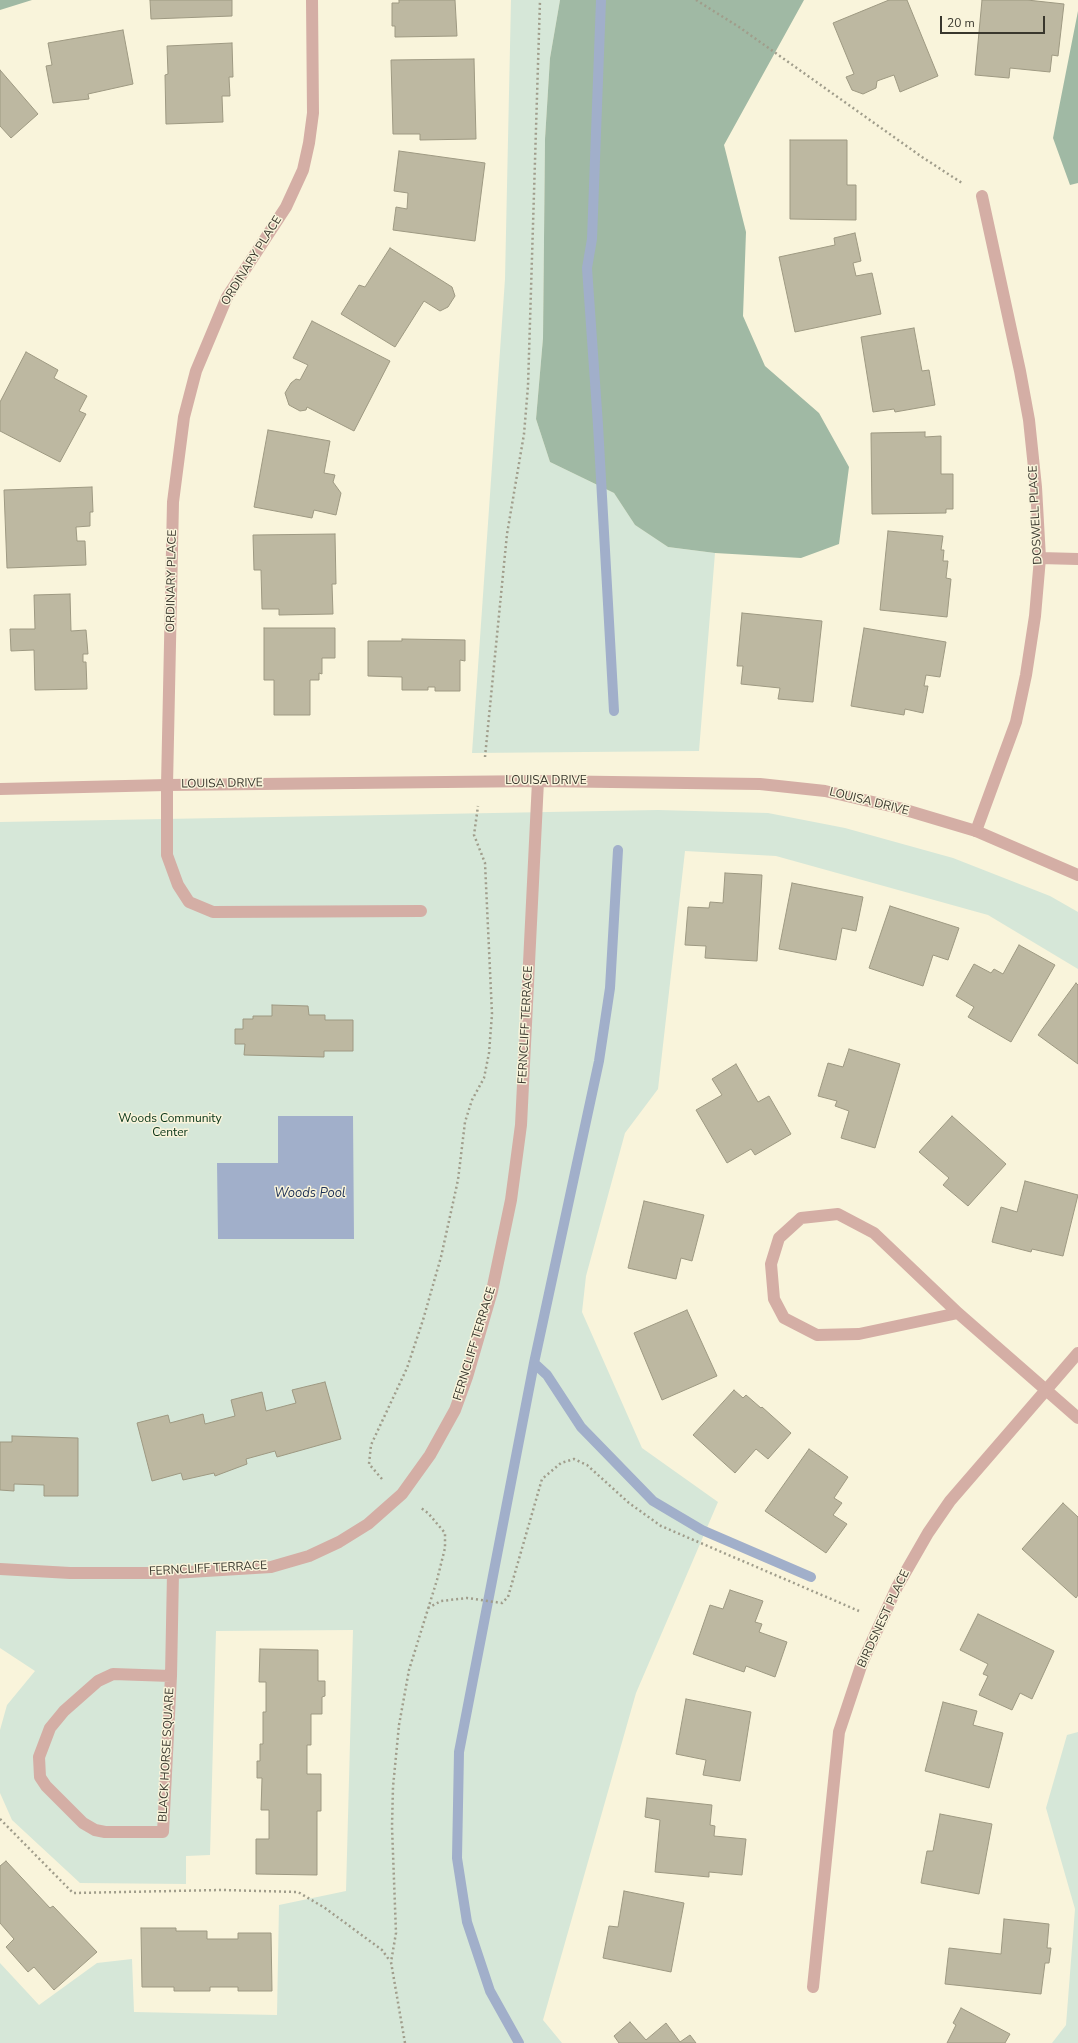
<!DOCTYPE html>
<html>
<head>
<meta charset="utf-8">
<style>
  body { margin:0 }
  #map { position:relative; width:1078px; height:2043px; overflow:hidden; background:#f9f4db; font-family:"Nunito Sans",sans-serif }
  canvas { display:block }
  .scale { position:absolute; left:940px; top:16px; width:105px; height:18px; box-sizing:border-box; border:2px solid #39372d; border-top:0; padding-left:5px; font-size:12px; line-height:14px; white-space:nowrap; color:#39372d; -webkit-text-stroke:3px #f9f4db; paint-order:stroke }
</style>
</head>
<body>
<div id="map">
<canvas width="1078" height="2043"></canvas>
<div class="scale">20 m</div>
</div>
<script>
const ctx = document.querySelector('canvas').getContext('2d');
ctx.lineJoin = 'round';
function paint(path, color) { ctx.fillStyle = color; ctx.fill(path, 'evenodd'); }
const toPath = rows => new Path2D(rows.map(r => 'M' + r).join(''));
function trace(path, color, width, dash) { ctx.strokeStyle = color; ctx.lineWidth = width; ctx.lineCap = dash ? 'butt' : 'round'; ctx.setLineDash(dash || []); ctx.stroke(path); }
function label(font, color, halo, rows, align = 'center') {
  ctx.font = font + ' "Nunito Sans",sans-serif'; ctx.lineWidth = 3; ctx.setLineDash([]); ctx.textBaseline = 'middle'; ctx.strokeStyle = halo; ctx.fillStyle = color; for (const [text, x, y, turn = 0] of rows) {
    ctx.save(); ctx.translate(x, y); ctx.rotate((+turn || 0) * Math.PI / 180); ctx.textAlign = isNaN(turn) ? turn : align; if (halo) ctx.strokeText(text, 0, 0); ctx.fillText(text, 0, 0); ctx.restore();
  }
}
const green = toPath([
  [511,0,560,0,550,58,545,139,543,338,536,419,550,462,614,493,635,525,668,547,715,553,699,751,472,753,505,279],
  [658,810,768,813,845,828,953,858,1050,896,1078,912,1078,969,988,915,776,856,685,851,658,1089,625,1133,586,1276,582,1312,642,1448,718,1502,636,1693,543,2020,562,2043,0,2043,0,1963,39,2005,97,1963,132,1959,134,2012,277,2015,279,1905,346,1891,353,1630,216,1631,210,1855,186,1856,186,1884,80,1883,12,1820,0,1793,0,1730,7,1705,35,1671,0,1648,0,822],
  [1078,1732,1078,2043,1052,2043,1066,2025,1075,1909,1046,1808,1067,1735]
]);
const forest = toPath([
  [0,0,32,0,0,10],
  [560,0,804,0,724,145,746,232,743,316,765,366,819,413,849,467,839,544,801,558,715,553,668,547,635,525,614,493,550,462,536,419,543,338,545,139,550,58],
  [1078,11,1078,183,1070,185,1053,138]
]);
const water = toPath([
  [278,1116,353,1116,354,1239,218,1239,217,1163,278,1163]
]);
const stream = toPath([
  [601,0,592,239,587,268,598,425,614,711],
  [534,1363,547,1375,581,1427,653,1501,702,1530,811,1577],
  [519,2043,490,1991,467,1922,457,1858,459,1752,534,1363,599,1061,610,988,618,850]
]);
const building = toPath([
  [150,0,232,0,232,16,151,19,150,0],
  [399,0,455,0,457,36,395,37,395,26,392,26,392,3,399,3,399,0],
  [889,0,907,0,938,76,900,92,894,75,877,81,876,88,863,94,852,90,846,77,854,74,833,23,889,0],
  [982,0,1027,0,1064,4,1058,56,1052,55,1050,72,1010,68,1009,78,975,75,982,0],
  [123,30,133,84,88,94,89,99,53,103,46,66,52,65,48,43,123,30],
  [232,43,233,77,229,77,230,96,222,96,223,122,166,124,165,75,168,74,167,46,232,43],
  [474,59,476,139,420,140,420,134,393,134,391,60,474,59],
  [0,70,38,114,11,138,0,126,0,70],
  [790,140,847,140,847,185,856,185,856,220,790,219,790,140],
  [399,151,485,163,475,241,393,230,396,207,407,209,408,193,394,191,399,151],
  [855,233,861,261,853,263,856,276,872,273,881,314,795,332,779,257,835,245,834,238,855,233],
  [390,248,452,287,455,296,448,307,440,311,424,301,395,347,341,314,359,285,365,287,390,248],
  [312,321,390,361,354,431,307,407,306,410,300,411,289,405,285,393,291,383,296,379,300,380,308,365,293,358,312,321],
  [914,328,922,371,929,370,935,405,895,412,894,409,873,412,861,337,914,328],
  [26,352,58,370,54,378,87,396,79,411,86,414,60,462,0,431,0,402,26,352],
  [268,430,330,441,324,473,335,475,333,482,341,493,336,515,314,510,312,518,254,507,268,430],
  [925,432,925,437,941,436,941,474,953,474,953,509,946,509,946,513,872,514,871,433,925,432],
  [92,487,93,512,90,512,90,526,76,527,77,541,85,541,86,565,7,568,4,490,92,487],
  [888,531,943,536,941,550,944,550,943,561,948,561,946,578,951,579,947,617,880,610,888,531],
  [335,534,336,584,332,584,333,614,279,615,279,609,262,609,261,570,254,570,253,535,335,534],
  [70,594,71,631,86,630,88,654,83,654,83,662,86,662,87,689,35,690,34,650,11,651,10,629,35,629,34,595,70,594],
  [742,613,822,621,813,702,778,699,780,688,741,684,743,666,737,666,742,613],
  [264,628,335,628,335,658,322,658,322,674,319,673,319,680,310,680,310,715,274,715,274,680,264,680,264,628],
  [864,628,946,642,940,677,926,675,924,686,928,686,923,713,905,709,904,715,851,706,864,628],
  [402,639,465,640,465,661,460,660,460,691,435,691,435,687,428,687,428,690,402,690,402,677,368,676,368,641,402,641,402,639],
  [725,873,762,875,757,961,705,958,706,946,685,945,688,907,709,908,710,902,723,903,725,873],
  [792,883,863,897,856,931,842,928,836,960,779,949,792,883],
  [890,906,959,928,948,960,933,955,923,986,869,968,890,906],
  [1019,945,1055,965,1011,1042,968,1017,974,1007,956,996,974,964,991,973,994,969,1003,974,1019,945],
  [1076,983,1078,985,1078,1064,1038,1035,1076,983],
  [272,1005,308,1006,309,1015,325,1015,325,1020,353,1020,353,1051,324,1051,324,1057,244,1055,245,1044,235,1044,235,1029,243,1029,243,1019,253,1019,253,1016,272,1016,272,1005],
  [849,1049,900,1064,875,1148,841,1138,849,1111,835,1106,837,1101,818,1096,828,1063,843,1067,849,1049],
  [736,1064,758,1102,769,1096,791,1134,755,1155,751,1149,727,1163,696,1110,722,1095,712,1079,736,1064],
  [952,1116,1006,1164,968,1206,943,1185,949,1178,919,1152,952,1116],
  [1025,1181,1078,1195,1063,1256,1032,1249,1031,1252,992,1242,1001,1207,1017,1212,1025,1181],
  [644,1201,704,1215,692,1261,681,1258,676,1279,628,1268,644,1201],
  [687,1310,717,1376,662,1400,634,1333,687,1310],
  [325,1382,341,1439,277,1457,275,1451,246,1459,247,1464,215,1476,214,1473,183,1480,181,1473,152,1481,137,1423,168,1415,170,1423,203,1414,205,1424,235,1416,231,1400,262,1392,266,1411,296,1403,292,1390,325,1382],
  [734,1390,743,1398,746,1395,761,1408,762,1407,791,1433,768,1459,756,1449,735,1473,693,1435,734,1390],
  [12,1436,78,1438,78,1496,44,1496,44,1485,14,1484,14,1491,0,1490,0,1442,12,1442,12,1436],
  [809,1449,848,1477,834,1498,842,1503,833,1515,847,1524,826,1553,765,1511,809,1449],
  [1063,1503,1078,1517,1078,1595,1076,1598,1022,1549,1063,1503],
  [730,1590,763,1601,755,1622,762,1624,759,1632,787,1642,775,1677,746,1666,744,1672,693,1654,710,1605,723,1609,730,1590],
  [978,1614,1054,1651,1032,1699,1020,1693,1012,1710,979,1695,988,1676,983,1674,988,1664,960,1650,978,1614],
  [260,1649,318,1650,318,1681,325,1681,325,1696,322,1697,322,1714,311,1714,311,1745,307,1745,307,1774,321,1774,321,1811,317,1811,317,1875,256,1874,256,1839,269,1839,269,1810,261,1810,262,1778,257,1778,257,1761,260,1761,260,1744,263,1744,263,1712,266,1712,266,1682,259,1682,260,1649],
  [686,1699,751,1712,740,1781,703,1775,706,1760,676,1754,686,1699],
  [943,1702,977,1711,973,1725,1003,1733,989,1788,925,1771,943,1702],
  [647,1798,712,1805,710,1825,715,1826,714,1836,746,1839,742,1875,709,1872,709,1877,655,1872,660,1820,645,1817,647,1798],
  [940,1814,992,1824,979,1894,921,1883,927,1851,933,1851,940,1814],
  [6,1861,50,1908,53,1906,97,1952,54,1990,34,1967,28,1972,6,1947,14,1939,0,1923,0,1866,6,1861],
  [624,1891,684,1903,671,1972,603,1958,609,1926,618,1927,624,1891],
  [1004,1919,1049,1924,1047,1948,1051,1948,1049,1963,1045,1963,1041,1994,945,1984,949,1948,1001,1954,1004,1919],
  [141,1928,176,1928,176,1931,207,1931,207,1939,238,1939,238,1933,271,1933,272,1991,238,1991,238,1987,210,1987,210,1991,174,1991,174,1987,142,1987,141,1928],
  [961,2008,1010,2034,1005,2043,947,2043,956,2025,953,2023,961,2008],
  [630,2022,646,2040,666,2023,680,2042,690,2035,696,2043,619,2043,614,2036,630,2022]
]);
const path = toPath([
  [696,0,739,27,922,157,962,183],
  [485,757,507,534,524,434,528,386,540,0],
  [382,1479,369,1464,371,1445,407,1368,423,1320,441,1257,458,1180,465,1122,472,1100,484,1078,489,1053,492,1014,485,863,474,835,478,806],
  [428,1608,441,1601,467,1598,502,1603,508,1597,542,1479,561,1463,574,1459,587,1465,629,1503,661,1526,859,1611],
  [0,1819,73,1893,222,1890,298,1892,325,1908,382,1950,390,1961],
  [405,2043,391,1962,396,1933,392,1827,393,1787,399,1725,409,1670,437,1580,445,1548,445,1533,428,1513,421,1508]
]);
const service = toPath([
  [167,785,167,855,178,885,189,902,213,912,421,911],
  [958,1313,859,1334,817,1335,784,1318,774,1299,771,1264,779,1238,801,1218,838,1214,874,1233,958,1313,1078,1418]
]);
const minor = toPath([
  [1040,558,1078,559],
  [167,785,173,502,184,417,196,371,227,297,286,207,303,170,309,143,313,113,312,0],
  [976,831,1016,722,1026,675,1035,616,1040,558,1036,487,1029,420,1020,371,982,196],
  [0,1569,70,1573,173,1573,271,1567,309,1556,339,1542,368,1524,402,1494,430,1455,455,1410,467,1377,492,1291,511,1200,521,1125,538,781],
  [113,1674,171,1676,163,1832,105,1832,95,1830,83,1823,46,1786,40,1777,39,1757,50,1728,64,1711,98,1681,113,1674],
  [171,1676,173,1573],
  [813,1987,839,1732,862,1663,897,1587,928,1533,950,1501,1078,1353]
]);
const tertiary = toPath([
  [0,789,167,785,538,781,760,784,825,791,899,808,976,831,1078,875]
]);
const streetNames = [
  ["ORDINARY PLACE",252,261,-58],
  ["DOSWELL PLACE",1036,515,-93],
  ["ORDINARY PLACE",172,581,-89],
  ["LOUISA DRIVE",546,781],
  ["LOUISA DRIVE",222,784,-1],
  ["LOUISA DRIVE",869,802,14],
  ["FERNCLIFF TERRACE",526,1025,-87],
  ["FERNCLIFF TERRACE",475,1344,-73],
  ["FERNCLIFF TERRACE",208,1569,-3],
  ["BIRDSNEST PLACE",884,1619,-65],
  ["BLACK HORSE SQUARE",167,1755,-87]
];
const parkNames = [
  ["Woods Community",170,1119],
  ["Center",170,1133]
];
const waterNames = [
  ["Woods Pool",310,1194]
];
paint(green, '#d6e7d8');
paint(forest, '#a0b9a4');
paint(water, '#a1afca');
trace(stream, '#a1afca', 10);
paint(building, '#bdb8a1');
trace(building, '#9e9982', 1);
trace(path, '#a09d8b', 2.5, [2, 3]);
trace(service, '#d4aea5', 12);
trace(minor, '#d4aea5', 12);
trace(tertiary, '#d4aea5', 12);
label('12px', '#39372d', '#f9f4db', streetNames);
label('12px', '#063315', '#f9f4db', parkNames);
label('italic 13px', '#1d3055', '#f9f4db', waterNames);
</script>
</body>
</html>
